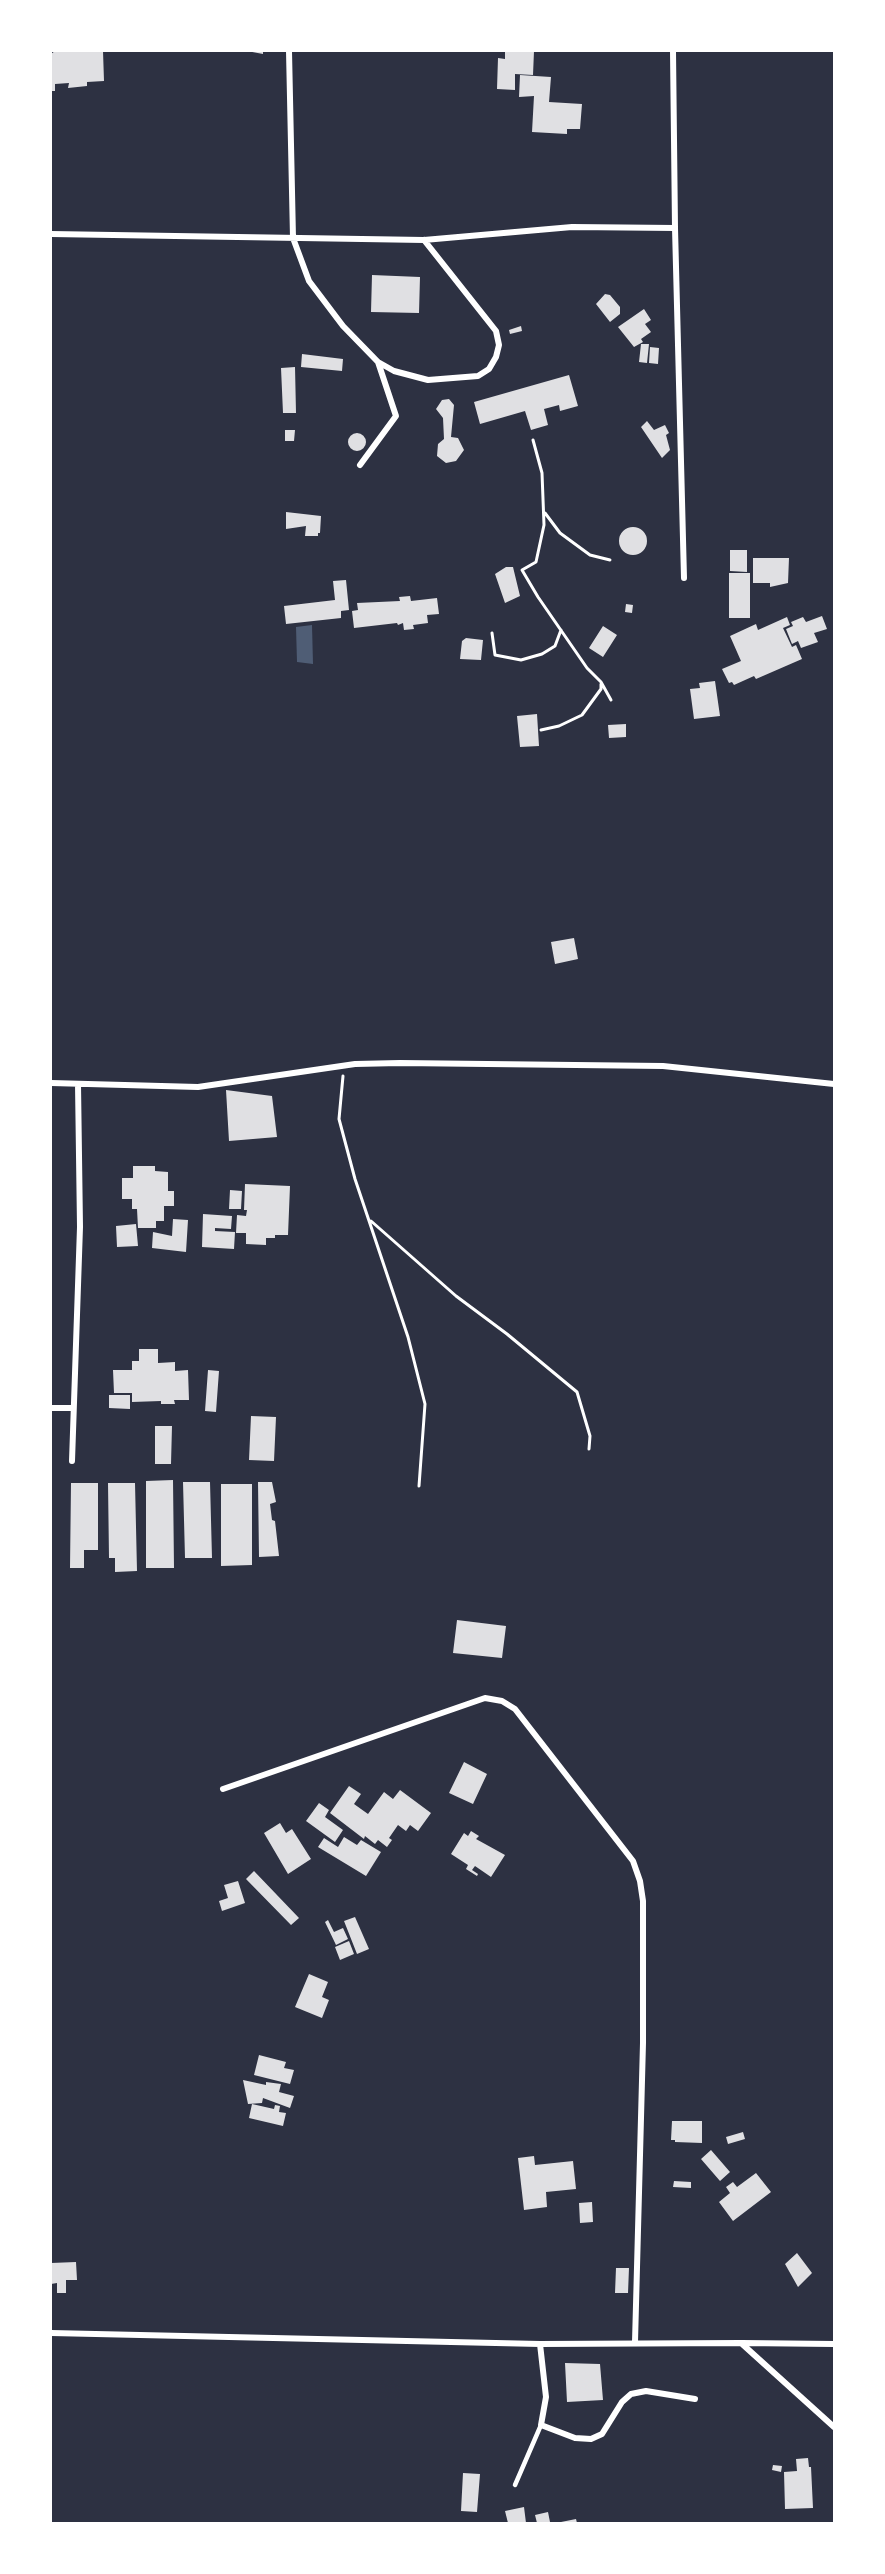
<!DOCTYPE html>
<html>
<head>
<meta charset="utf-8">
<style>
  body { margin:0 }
  #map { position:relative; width:885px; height:2574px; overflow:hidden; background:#2d3142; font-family:"Roboto Condensed",sans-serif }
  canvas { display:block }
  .frame { position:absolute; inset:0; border:52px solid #fff; pointer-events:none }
</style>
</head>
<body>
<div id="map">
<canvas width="885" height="2574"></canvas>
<div class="frame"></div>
</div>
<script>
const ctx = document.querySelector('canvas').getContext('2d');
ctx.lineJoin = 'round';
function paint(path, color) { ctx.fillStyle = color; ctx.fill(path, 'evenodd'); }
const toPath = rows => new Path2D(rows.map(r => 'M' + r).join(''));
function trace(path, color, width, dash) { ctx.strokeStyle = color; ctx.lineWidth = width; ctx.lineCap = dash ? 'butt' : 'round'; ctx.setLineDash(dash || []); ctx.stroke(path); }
const water = toPath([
  [312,625,313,664,297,662,296,627]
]);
const building = toPath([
  [55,51,103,51,104,81,87,82,87,86,68,88,69,83,55,84,55,91,51,91,51,54],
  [247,51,263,51,263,54],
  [505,51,534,51,533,75,515,74,515,90,497,89,498,58,505,59],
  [520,75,551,77,549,102,582,104,580,129,567,129,567,134,532,132,534,96,519,97],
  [372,275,420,277,419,313,371,312],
  [605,294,610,295,620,307,620,314,610,322,596,304],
  [644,309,651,320,645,324,651,332,641,339,643,342,634,347,618,327],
  [521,326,522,331,510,334,509,330],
  [641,344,649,344,647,363,639,362],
  [650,347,659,348,658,364,649,363],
  [302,354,343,359,342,371,301,367],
  [295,367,296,413,283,413,281,368],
  [569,375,578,406,560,411,559,405,544,409,548,425,531,430,525,411,480,424,474,402],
  [449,399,454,405,451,437,458,438,464,450,456,461,446,463,437,456,438,444,444,439,443,418,436,409,442,400],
  [647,421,654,430,665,425,669,433,666,435,670,450,662,458,641,427],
  [285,430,295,430,294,441,285,441],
  '348 442a9 9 0 1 1 18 0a9 9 0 1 1-18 0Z',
  [286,512,321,516,320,533,318,533,318,536,305,536,306,526,286,529],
  '619 541a14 14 0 1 1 28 0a14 14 0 1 1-28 0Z',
  [730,550,747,550,747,572,730,571],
  [753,558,789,558,788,583,770,587,770,583,753,583],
  [506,567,513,567,520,596,505,603,495,574],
  [729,573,750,573,750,618,729,618],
  [346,580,349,610,341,611,341,618,286,624,284,606,335,600,333,581],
  [410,596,411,601,437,598,439,614,427,615,428,623,413,625,414,629,404,630,403,623,398,625,397,623,354,628,352,611,358,610,357,603,400,601,399,597],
  [626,604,633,605,632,613,625,612],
  [822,616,827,629,814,633,818,642,801,648,798,641,792,644,786,629,793,626,791,622,803,617,806,622],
  [787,617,790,625,783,628,792,647,796,645,802,659,756,679,754,676,734,685,732,682,729,683,722,669,741,661,730,636,756,624,758,630],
  [603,626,617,635,603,657,589,648],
  [466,638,483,640,481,660,460,659,462,641],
  [715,681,720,716,694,719,690,689,700,688,699,683],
  [537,714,539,746,520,747,517,716],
  [626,724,626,737,609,738,608,725],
  [574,938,578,959,555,964,551,942],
  [226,1090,272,1096,277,1137,229,1141],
  [133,1166,155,1166,155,1171,168,1172,168,1191,174,1191,174,1206,164,1206,164,1221,156,1221,156,1228,138,1228,137,1209,132,1209,132,1199,122,1199,122,1178,133,1178],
  [245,1184,290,1186,288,1235,275,1235,275,1238,266,1238,266,1245,246,1244,246,1233,236,1233,237,1215,246,1216,247,1210,244,1210],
  [230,1190,242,1191,241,1209,229,1209],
  [203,1214,232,1216,231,1229,215,1228,215,1231,235,1232,234,1249,202,1247],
  [173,1219,188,1220,186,1252,152,1248,153,1232,172,1236],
  [136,1224,138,1246,117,1247,116,1226],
  [139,1349,158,1349,158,1363,175,1362,175,1371,188,1370,189,1400,174,1400,175,1404,161,1404,161,1401,132,1402,132,1393,114,1393,113,1370,132,1370,132,1361,139,1361],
  [208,1370,219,1371,216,1412,205,1411],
  [109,1395,130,1395,130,1409,109,1408],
  [251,1416,276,1417,274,1461,249,1460],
  [155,1426,172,1426,171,1464,155,1464],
  [173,1480,174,1568,146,1568,146,1481],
  [183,1482,210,1482,212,1558,185,1558],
  [258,1482,272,1482,276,1502,270,1504,272,1520,275,1521,279,1556,259,1557],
  [71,1483,98,1483,98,1550,84,1550,84,1568,70,1568],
  [108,1483,135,1483,137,1571,115,1572,115,1558,109,1558],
  [221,1484,252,1484,252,1565,221,1566],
  [457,1620,506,1626,502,1658,453,1653],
  [464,1762,487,1774,473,1804,449,1793],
  [349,1786,361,1794,354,1804,368,1814,384,1792,393,1799,400,1790,431,1813,418,1831,410,1825,406,1831,398,1825,389,1838,392,1840,387,1847,378,1840,375,1844,365,1836,364,1839,330,1813],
  [319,1803,329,1810,325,1817,343,1830,335,1842,306,1821],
  [280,1823,286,1833,292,1829,311,1859,288,1874,264,1833],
  [471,1831,479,1836,476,1839,505,1855,491,1877,475,1866,472,1870,478,1874,477,1876,466,1869,468,1865,451,1854,464,1833,468,1836],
  [344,1837,357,1845,361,1840,381,1852,366,1876,318,1847,324,1838,338,1847],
  [254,1871,299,1918,291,1925,246,1879],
  [238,1881,245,1903,222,1911,219,1901,228,1898,224,1885],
  [355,1917,369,1949,357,1954,344,1921],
  [328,1920,334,1932,343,1928,348,1939,336,1945,325,1922],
  [349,1941,354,1954,340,1960,335,1947],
  [309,1974,328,1982,322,1997,329,2000,322,2018,295,2007],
  [259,2055,286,2062,284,2068,294,2070,290,2084,254,2075],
  [243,2080,266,2085,266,2082,281,2084,279,2092,294,2096,290,2108,263,2098,262,2103,248,2104],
  [252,2104,274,2109,275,2105,280,2106,279,2112,286,2113,283,2126,249,2118],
  [672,2121,702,2121,702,2143,675,2142,675,2140,671,2140],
  [743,2132,745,2139,728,2144,726,2137],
  [711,2150,730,2172,720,2181,701,2159],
  [534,2156,535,2165,573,2161,576,2189,546,2192,547,2207,524,2210,518,2158],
  [756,2173,771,2192,733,2221,719,2202,730,2193,726,2187,733,2182,737,2187],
  [674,2181,691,2182,691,2188,673,2187],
  [592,2202,593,2222,580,2223,579,2203],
  [797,2253,812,2273,798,2287,785,2264],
  [76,2262,77,2280,66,2280,66,2293,57,2293,57,2283,51,2284,51,2263],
  [616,2268,629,2268,628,2293,615,2293],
  [565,2363,600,2364,603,2400,567,2402],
  [808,2458,809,2467,811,2467,813,2508,785,2509,784,2472,797,2471,796,2459],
  [773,2465,782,2466,781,2472,772,2470],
  [463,2473,480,2474,477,2512,461,2511],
  [524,2507,526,2523,508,2523,505,2511],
  [548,2512,550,2522,537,2523,535,2515],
  [576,2519,577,2523,561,2523,561,2522]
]);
const path = toPath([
  [533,440,542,473,544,525,536,562,522,570,538,597,587,668,601,682,611,700],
  [545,513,560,533,590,555,610,560],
  [492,633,495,655,521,660,542,654,555,646,561,630],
  [541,730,559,726,582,715,601,689,601,684],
  [343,1076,339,1119,355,1179,408,1337,425,1404,419,1486],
  [371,1221,456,1296,507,1334,577,1392,590,1436,589,1449]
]);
const service = toPath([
  [515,2485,541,2425]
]);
const minor = toPath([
  [289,51,293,238,309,281,343,326,378,362,394,371,428,380,478,376,489,369,496,357,499,345,496,331,424,240],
  [675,228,684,578],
  [51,234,424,240,572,227,675,228,673,51],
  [360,465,396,416,378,362],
  [51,1083,198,1087,355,1064,400,1063,663,1066,834,1084],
  [51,1408,73,1408],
  [72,1461,80,1227,78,1084],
  [223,1789,485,1698,502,1701,515,1709,633,1861,640,1881,643,1901,643,2043,635,2342],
  [51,2333,540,2344,741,2343,834,2427],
  [742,2343,834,2344],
  [540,2344,546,2397,541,2425,575,2438,591,2439,602,2434,622,2402,631,2394,646,2391,695,2399]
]);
paint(water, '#4f5d75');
paint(building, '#e0e0e3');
trace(path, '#fff', 3);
trace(service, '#fff', 4.5);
trace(minor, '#fff', 6);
</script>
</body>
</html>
